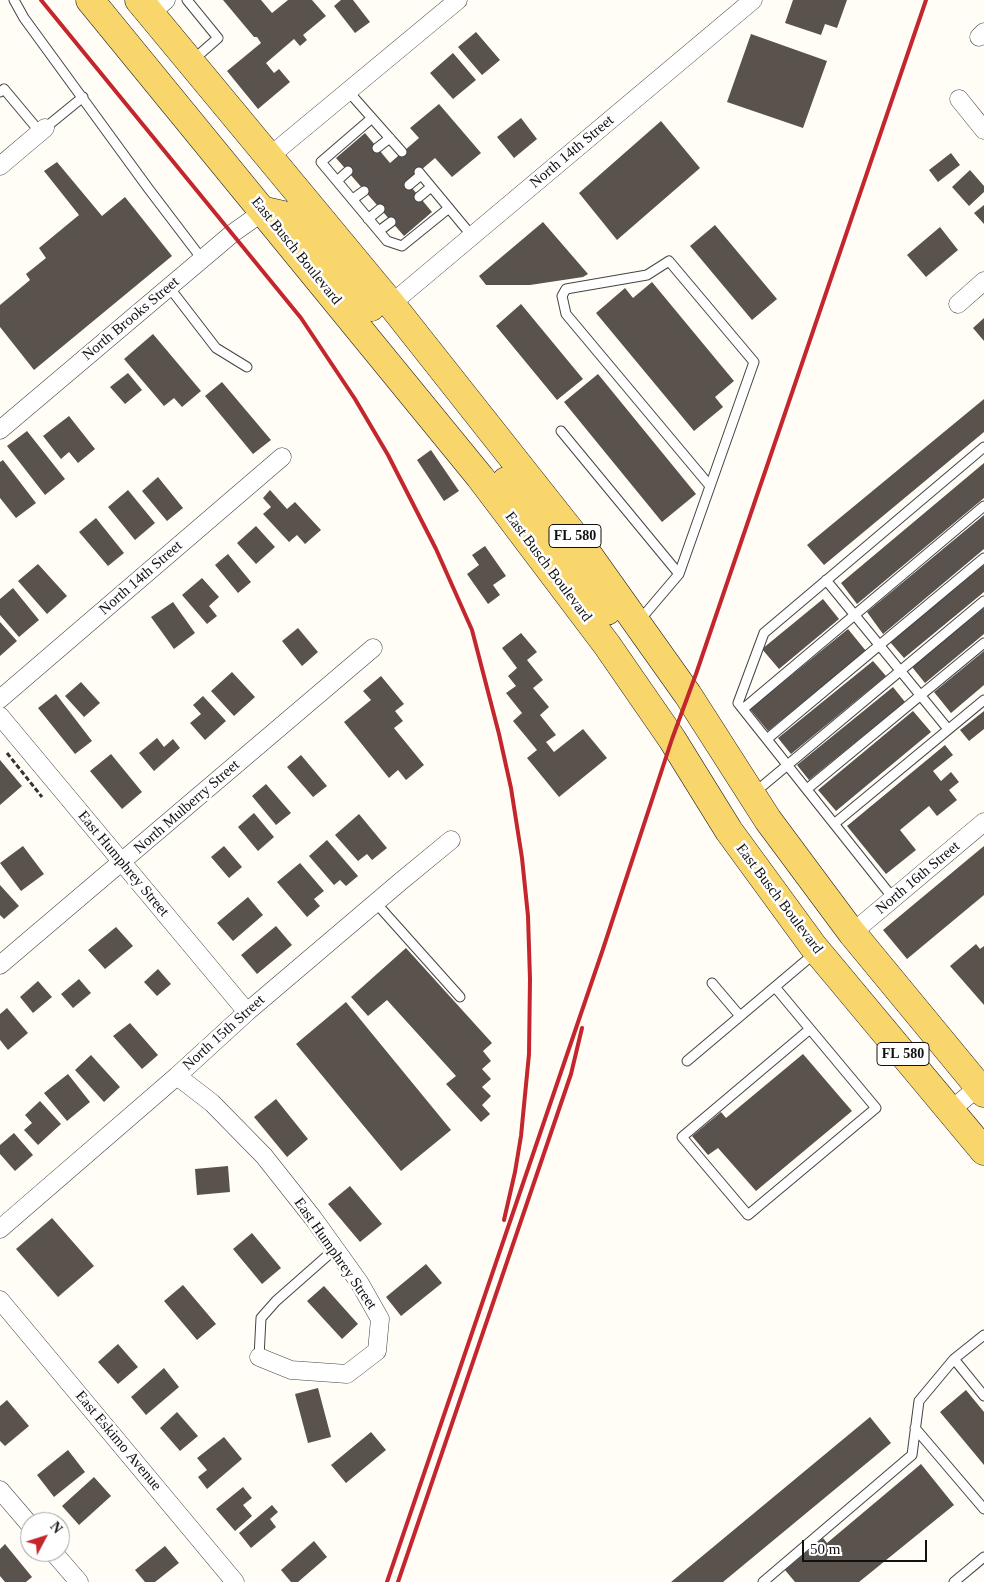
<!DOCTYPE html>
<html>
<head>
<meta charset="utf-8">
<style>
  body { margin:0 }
  #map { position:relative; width:984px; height:1582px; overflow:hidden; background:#fffdf5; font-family:"Times New Roman",serif }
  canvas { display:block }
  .north { position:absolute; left:20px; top:1512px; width:50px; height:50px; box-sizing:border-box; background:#fff; border:1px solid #a0a0a0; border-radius:50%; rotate:50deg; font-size:14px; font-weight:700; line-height:20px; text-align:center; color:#111 }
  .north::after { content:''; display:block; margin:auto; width:18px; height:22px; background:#c4262e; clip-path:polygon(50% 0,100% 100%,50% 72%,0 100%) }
  .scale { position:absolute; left:802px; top:1540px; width:125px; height:22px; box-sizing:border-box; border:2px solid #111; border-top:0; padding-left:6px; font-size:15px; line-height:18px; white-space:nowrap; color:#111; -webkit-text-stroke:4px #fff; paint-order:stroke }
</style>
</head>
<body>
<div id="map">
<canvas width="984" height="1582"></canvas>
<div class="north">N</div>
<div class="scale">50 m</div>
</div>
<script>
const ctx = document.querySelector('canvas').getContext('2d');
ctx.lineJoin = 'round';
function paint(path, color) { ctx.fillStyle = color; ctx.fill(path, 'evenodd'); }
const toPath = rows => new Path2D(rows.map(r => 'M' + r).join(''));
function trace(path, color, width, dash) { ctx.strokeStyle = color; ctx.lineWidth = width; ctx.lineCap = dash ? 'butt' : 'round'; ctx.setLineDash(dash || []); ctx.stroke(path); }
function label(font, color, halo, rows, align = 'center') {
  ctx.font = font + ' "Times New Roman",serif'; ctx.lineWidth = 5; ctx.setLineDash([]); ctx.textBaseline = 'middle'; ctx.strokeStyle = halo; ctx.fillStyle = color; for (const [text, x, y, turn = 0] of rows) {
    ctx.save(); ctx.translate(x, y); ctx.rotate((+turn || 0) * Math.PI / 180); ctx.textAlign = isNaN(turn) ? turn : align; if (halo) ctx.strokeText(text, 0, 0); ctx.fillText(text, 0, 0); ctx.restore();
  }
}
const building = toPath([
  [223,0,261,0,272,13,288,0,312,0,326,16,303,35,307,40,300,46,294,39,266,63,274,73,279,69,290,82,258,109,227,71,261,43,257,37,254,37],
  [341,0,353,0,370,22,355,33,334,6],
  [793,0,847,0,837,28,825,24,821,35,785,23],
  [476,32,500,60,482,75,458,47],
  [751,34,827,61,803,128,727,102],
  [453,53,476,80,453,99,430,73],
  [439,104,481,153,452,177,435,158,407,182,432,212,404,236,336,158,365,133,390,163,419,138,410,128],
  [521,118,537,139,514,158,497,137],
  [661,121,700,168,617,240,579,193],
  [951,153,960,165,938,182,929,170],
  [57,162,102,216,125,197,172,256,34,370,0,327,0,305,30,280,26,274,46,258,39,248,79,215,44,171],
  [970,170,984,186,984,192,969,206,952,187],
  [984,205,984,224,974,213],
  [543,222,588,274,583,277,530,285,486,285,479,276],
  [715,225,777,299,752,320,690,246],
  [940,227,958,250,926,277,907,255],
  [652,282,734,381,715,397,723,407,694,431,596,313,625,288,633,298],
  [521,304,583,379,557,400,496,326],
  [984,318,984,341,973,328],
  [153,334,201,391,182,407,174,398,164,406,124,359],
  [128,373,142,390,125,404,110,387],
  [598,374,696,494,662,522,564,402],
  [222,382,271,440,253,454,205,396],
  [984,399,984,432,824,565,807,545],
  [69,416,95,449,78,463,69,452,61,459,43,436],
  [27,431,65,479,45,495,7,446],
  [431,450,459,491,444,501,417,460],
  [3,460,36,503,16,518,0,498,0,462],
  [984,463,984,498,857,604,841,583],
  [158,477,183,508,167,521,142,491],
  [128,490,155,523,135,540,108,507],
  [270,490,287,509,295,502,321,530,305,544,297,535,289,542,263,514,271,507,263,498],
  [984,515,984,549,883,634,867,612],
  [96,518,124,553,108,566,79,532],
  [256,526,275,547,256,564,237,543],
  [485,546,506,576,493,585,500,595,488,604,467,574,479,565,472,555],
  [228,554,251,582,238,593,215,565],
  [38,564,67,596,47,614,18,581],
  [984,565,984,592,904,658,890,642],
  [202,578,219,597,209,606,217,616,207,624,182,595],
  [13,588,39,620,19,637,0,615,0,599],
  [823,599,839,619,779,669,762,649],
  [173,602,195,633,174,649,151,617],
  [984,608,984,634,925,683,912,667],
  [0,622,17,641,0,656],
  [298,628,318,652,302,666,282,641],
  [848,629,866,651,768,731,750,709],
  [521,633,537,652,527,660,543,680,533,688,549,707,540,715,556,735,546,742,554,752,583,729,607,758,559,797,527,758,537,750,513,721,522,713,506,693,516,686,508,676,517,668,502,648],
  [984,651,984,685,951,713,934,692],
  [873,661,886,676,791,754,778,738],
  [232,672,255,697,234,716,211,691],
  [381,676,404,704,395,711,403,721,394,728,424,765,406,780,398,770,389,778,344,722,371,700,363,691],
  [81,682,100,703,84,717,65,696],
  [893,687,905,702,809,780,797,765],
  [56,694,92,741,75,754,38,708],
  [203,696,226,721,205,740,190,723,201,714,193,705],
  [913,711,931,732,836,811,818,790],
  [984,711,984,729,969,741,960,730],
  [157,738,164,747,173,739,180,748,154,771,139,753],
  [945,745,953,755,933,771,941,781,951,772,959,782,949,790,957,800,937,816,929,806,900,830,916,850,886,874,847,826],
  [111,754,142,792,122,809,90,771],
  [301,755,327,786,313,797,287,767],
  [0,760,22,786,0,805],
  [266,784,291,813,276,825,252,796],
  [254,813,274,837,258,851,238,827],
  [359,814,387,848,372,860,367,854,358,861,335,835],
  [327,840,358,876,346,886,340,880,334,885,309,856],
  [23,846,44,874,21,891,0,863],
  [224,846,242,867,229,878,211,857],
  [984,846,984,895,907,959,883,930],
  [300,863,324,891,314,899,320,906,307,917,277,882],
  [0,885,19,906,4,919,0,915],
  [248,897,263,915,233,941,217,923],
  [276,926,292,945,257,974,241,955],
  [116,927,133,946,105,969,88,950],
  [976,944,980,949,984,946,984,1005,950,966],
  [406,948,492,1043,483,1051,491,1061,482,1069,491,1079,482,1087,491,1096,482,1105,490,1114,481,1122,446,1084,456,1076,387,1000,368,1016,351,997],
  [158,969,171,984,157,996,144,982],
  [79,979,91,993,73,1008,61,994],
  [38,981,52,997,33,1013,20,997],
  [346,1002,451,1130,401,1171,296,1044],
  [7,1008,28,1033,8,1050,0,1040,0,1014],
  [130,1023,158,1055,142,1069,113,1036],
  [803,1054,852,1111,756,1191,718,1148,708,1155,692,1136,721,1112,726,1118],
  [91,1055,120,1087,104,1102,75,1070],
  [68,1074,90,1102,67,1121,44,1093],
  [276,1099,308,1139,287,1157,254,1117],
  [40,1101,61,1124,38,1145,24,1130,32,1123,25,1115],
  [14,1133,33,1155,15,1171,0,1154,0,1145],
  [228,1166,230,1192,197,1195,195,1169],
  [350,1186,382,1224,360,1242,328,1204],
  [52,1218,94,1266,58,1297,16,1249],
  [252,1233,281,1268,262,1284,233,1249],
  [426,1264,442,1283,401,1316,386,1297],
  [183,1285,216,1324,197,1340,164,1301],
  [324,1286,358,1324,342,1339,307,1301],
  [118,1344,138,1367,118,1384,98,1362],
  [164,1368,179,1387,146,1415,131,1397],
  [318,1388,331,1437,308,1443,295,1394],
  [966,1390,984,1412,984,1465,940,1412],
  [7,1400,29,1426,5,1446,0,1441,0,1406],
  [177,1412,198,1436,180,1451,160,1428],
  [870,1417,891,1443,723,1582,671,1582],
  [371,1432,386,1450,346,1483,331,1465],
  [224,1437,242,1459,207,1489,198,1477,207,1470,197,1458],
  [68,1450,85,1472,54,1497,37,1475],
  [921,1464,954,1505,859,1582,795,1582,785,1570,823,1538,827,1543],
  [94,1477,111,1496,79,1525,62,1506],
  [243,1487,252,1498,243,1505,252,1516,235,1531,216,1509],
  [272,1505,278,1512,270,1519,276,1527,251,1548,239,1533],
  [314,1541,327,1557,298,1582,291,1582,281,1570],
  [5,1544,32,1577,26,1582,5,1582,0,1576,0,1549],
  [165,1546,179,1563,155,1582,145,1582,135,1570]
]);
const path = toPath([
  [7,753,42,797]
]);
const service = toPath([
  [14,0,24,18,148,188,202,259],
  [187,0,218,38,193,60],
  [348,91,402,152],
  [0,92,4,89,40,132],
  [372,118,321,162,387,241,402,246,449,208],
  [45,128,83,97],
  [377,148,390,138],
  [419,172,472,236],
  [337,181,348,171],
  [409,185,421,175],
  [419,197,431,187],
  [353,199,364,191],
  [368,219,380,209],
  [379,231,391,222],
  [169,287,216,348,247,367],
  [561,431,679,574],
  [826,580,948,729],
  [639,621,679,574,754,362,669,261,647,275,566,289,562,296,566,314,710,486],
  [743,709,984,506],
  [767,739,984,558],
  [807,789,984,643],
  [754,793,984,601],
  [834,824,984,700],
  [893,898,738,703,764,633,984,447],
  [376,903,460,997],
  [712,983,740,1016],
  [775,987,810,1029,682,1137,748,1215,876,1108,810,1029],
  [687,1061,815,953],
  [984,1335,954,1359,984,1396],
  [259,1357,261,1318,276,1301,335,1249],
  [915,1428,984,1509],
  [763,1582,912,1455,919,1401,954,1359],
  [954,1582,984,1557]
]);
const minor = toPath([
  [150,14,166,0],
  [979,37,984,32],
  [959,99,984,130],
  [270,156,458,0],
  [0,166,45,128],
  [391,304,753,0],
  [958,304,984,281],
  [0,430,233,233,264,211],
  [0,699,282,457],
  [0,716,247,1012],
  [852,933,984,822],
  [0,965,373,648],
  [177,1076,212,1103,264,1156,313,1218,359,1282,380,1319,377,1351,347,1374,291,1370,259,1357],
  [950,1111,984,1082],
  [0,1229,177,1076,247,1012,400,882,451,840],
  [0,1300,235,1582],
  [0,1490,30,1525],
  [53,1552,79,1582]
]);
const primary = toPath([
  [90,0,480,477,607,645,672,739,729,831,813,946,984,1151],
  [139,0,391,304,580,543,688,695,768,820,852,933,984,1093],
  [265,211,287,216,309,232,343,276,371,307],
  [506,481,607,611]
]);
const rail = toPath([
  [41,0,301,318,355,399,388,455,436,549,472,630,499,734,511,788,522,858,528,916,530,979,529,1054,521,1136,515,1172,504,1220],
  [387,1582,603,949,672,739,696,674,926,0],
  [398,1582,571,1074,582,1028]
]);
const shields = [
  [575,536,52],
  [903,1054,52]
];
const shieldNames = [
  ["FL 580",575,536],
  ["FL 580",903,1054]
];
const streetNames = [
  ["North 14th Street",572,152,-40],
  ["East Busch Boulevard",296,251,51],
  ["North Brooks Street",131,319,-40],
  ["East Busch Boulevard",548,567,53],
  ["North 14th Street",141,578,-41],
  ["North Mulberry Street",187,807,-41],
  ["East Humphrey Street",123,864,50],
  ["North 16th Street",918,878,-40],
  ["East Busch Boulevard",779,899,53],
  ["North 15th Street",224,1033,-42],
  ["East Humphrey Street",335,1254,55],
  ["East Eskimo Avenue",118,1441,50]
];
paint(building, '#5a524d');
trace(service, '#444', 11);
trace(minor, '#444', 19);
trace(primary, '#222', 29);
trace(path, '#333', 3, [5, 2.5]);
trace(service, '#fff', 9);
trace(minor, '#fff', 18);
trace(primary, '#f9d66b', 28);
trace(rail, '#c4262e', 4);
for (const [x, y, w] of shields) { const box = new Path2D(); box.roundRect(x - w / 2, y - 11.5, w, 23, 4); ctx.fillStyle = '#fff'; ctx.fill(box); trace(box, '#111', 1); }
label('bold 14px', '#111', null, shieldNames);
label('15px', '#111', '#fff', streetNames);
</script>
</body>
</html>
